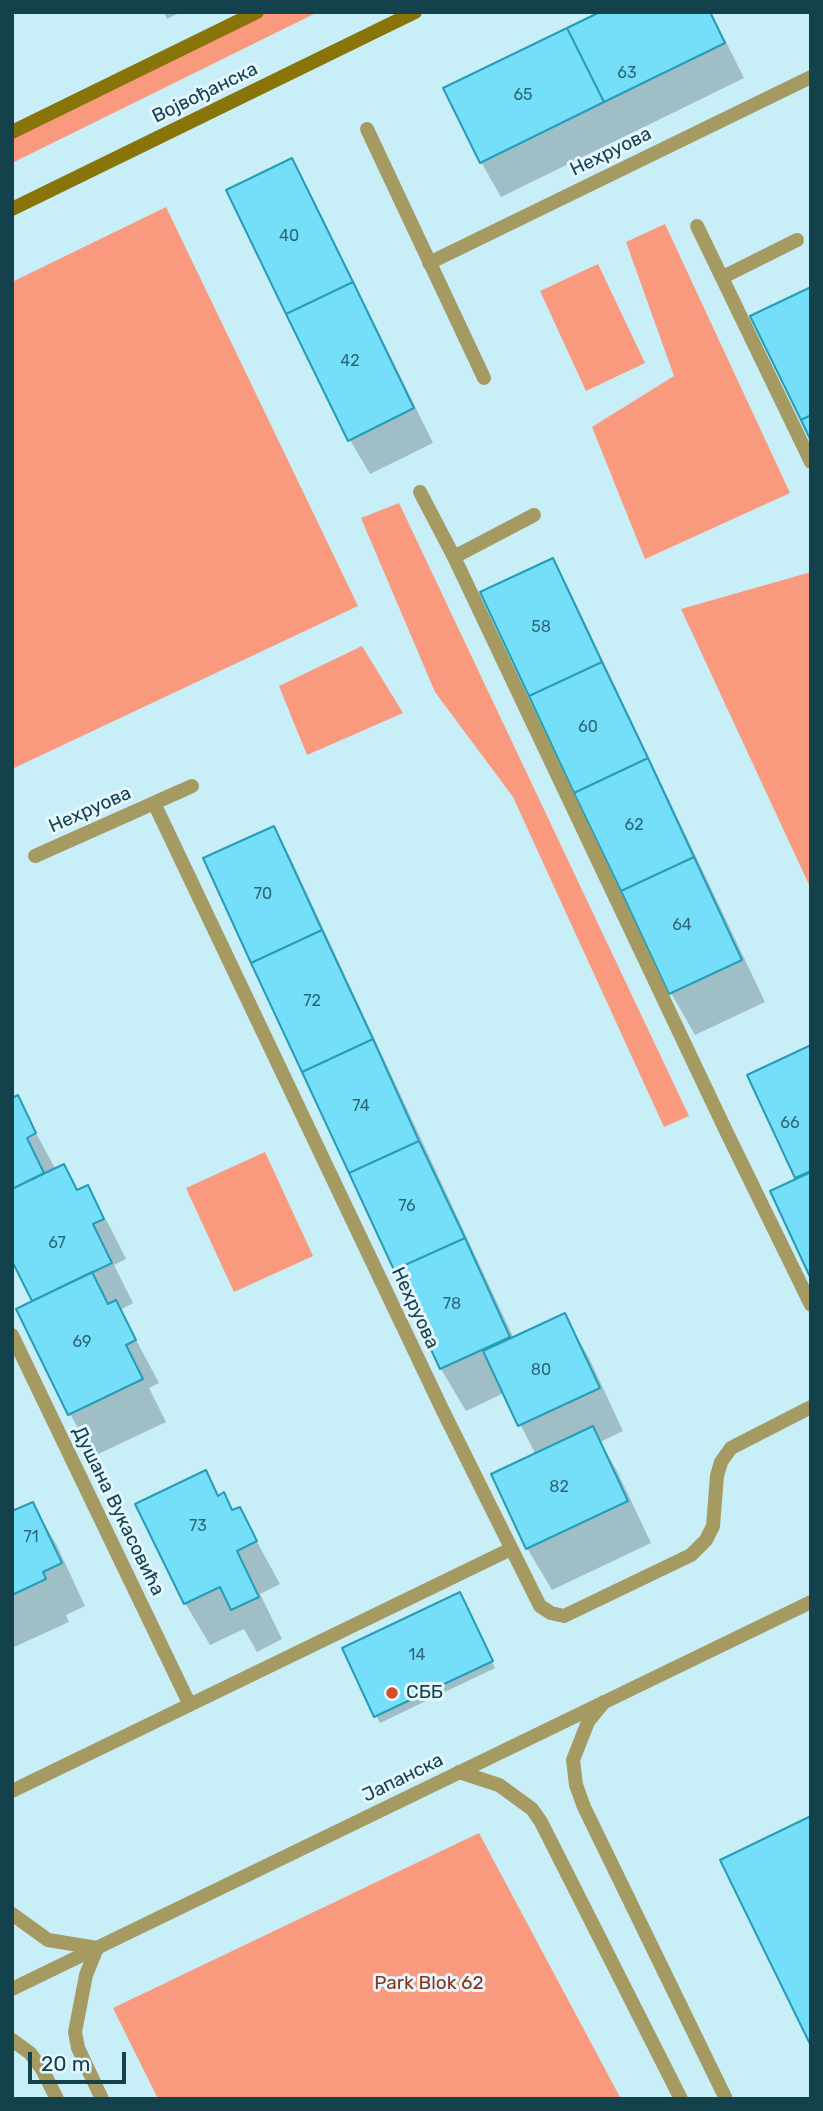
<!DOCTYPE html>
<html>
<head>
<meta charset="utf-8">
<style>
  body { margin:0 }
  #map { position:relative; width:823px; height:2111px; overflow:hidden; background:#c8eef8; font-family:Rubik,sans-serif }
  canvas { display:block }
  .frame { position:absolute; inset:0; border:14px solid #13424d; pointer-events:none }
  .scale { position:absolute; left:28px; top:2052px; width:98px; height:32px; box-sizing:border-box; border:4px solid #13424d; border-top:0; padding-left:9px; font-size:21px; line-height:24px; white-space:nowrap; color:#13424d; -webkit-text-stroke:5px #e5f7fd; paint-order:stroke }
</style>
</head>
<body>
<div id="map">
<canvas width="823" height="2111"></canvas>
<div class="frame"></div>
<div class="scale">20 m</div>
</div>
<script>
const ctx = document.querySelector('canvas').getContext('2d');
ctx.lineJoin = 'round';
function paint(path, color) { ctx.fillStyle = color; ctx.fill(path, 'evenodd'); }
const toPath = rows => new Path2D(rows.map(r => 'M' + r).join(''));
function trace(path, color, width, dash) { ctx.strokeStyle = color; ctx.lineWidth = width; ctx.lineCap = dash ? 'butt' : 'round'; ctx.setLineDash(dash || []); ctx.stroke(path); }
function label(font, color, halo, rows, align = 'center') {
  ctx.font = font + ' Rubik,sans-serif'; ctx.lineWidth = 6; ctx.setLineDash([]); ctx.textBaseline = 'middle'; ctx.strokeStyle = halo; ctx.fillStyle = color; for (const [text, x, y, turn = 0] of rows) {
    ctx.save(); ctx.translate(x, y); ctx.rotate((+turn || 0) * Math.PI / 180); ctx.textAlign = isNaN(turn) ? turn : align; if (halo) ctx.strokeText(text, 0, 0); ctx.fillText(text, 0, 0); ctx.restore();
  }
}
const green = toPath([
  [259,12,318,12,12,163,12,136],
  [166,207,358,606,12,769,12,282],
  [665,224,790,493,645,559,592,427,674,376,626,242],
  [598,264,645,363,586,391,540,291],
  [399,503,689,1116,664,1127,513,797,435,692,361,518],
  [811,572,811,889,681,609],
  [362,646,403,713,307,755,279,686],
  [265,1152,313,1256,234,1292,186,1188],
  [479,1833,621,2099,158,2099,113,2008]
]);
const shadow = toPath([
  [164,12,181,12,167,19],
  [603,12,711,12,744,78,501,197,481,162,445,88],
  [291,160,311,194,433,443,370,474,350,440],
  [552,560,568,587,765,1002,695,1035,671,993],
  [273,828,289,855,514,1339,564,1315,589,1358,623,1431,600,1442,617,1471,651,1543,552,1590,527,1548,536,1455,504,1393,466,1411,441,1369,206,859],
  [17,1098,56,1170,78,1192,87,1187,110,1227,126,1259,114,1265,133,1303,120,1310,159,1383,149,1388,166,1422,94,1456,70,1414,34,1302,12,1257,12,1100],
  [205,1472,219,1497,223,1495,233,1512,239,1509,280,1584,260,1594,282,1639,257,1652,244,1629,210,1645,185,1603],
  [33,1504,57,1546,85,1606,66,1615,69,1622,12,1648,12,1512],
  [463,1601,495,1668,380,1723,344,1649]
]);
const building = toPath([
  [600,12,710,12,725,43,604,102,567,28,600,12],
  [567,28,604,102,480,163,443,88,567,28],
  [292,158,353,282,286,314,226,190,292,158],
  [353,282,414,408,348,441,286,314,353,282],
  [811,287,811,415,801,420,750,316,811,287],
  [811,415,811,441,801,420,811,415],
  [553,558,602,662,529,696,480,592,553,558],
  [602,662,648,758,574,793,529,696,602,662],
  [648,758,694,857,621,891,574,793,648,758],
  [274,826,322,930,251,963,203,858,274,826],
  [694,857,742,960,669,994,621,891,694,857],
  [322,930,373,1039,302,1072,251,963,322,930],
  [373,1039,419,1141,349,1173,302,1072,373,1039],
  [811,1045,811,1171,795,1178,747,1075,811,1045],
  [18,1095,36,1133,27,1138,44,1173,12,1189,12,1098,18,1095],
  [419,1141,465,1238,394,1270,349,1173,419,1141],
  [64,1164,77,1190,88,1185,104,1219,93,1224,112,1263,32,1301,12,1261,12,1189,64,1164],
  [811,1172,811,1279,770,1191,811,1172],
  [465,1238,510,1337,440,1369,394,1270,465,1238],
  [92,1272,108,1304,116,1300,136,1340,126,1345,143,1379,68,1415,16,1309,92,1272],
  [565,1313,600,1388,518,1426,483,1351,565,1313],
  [593,1426,628,1501,526,1549,491,1474,593,1426],
  [206,1470,218,1496,224,1492,232,1510,240,1507,257,1541,237,1551,259,1597,231,1610,220,1587,184,1604,135,1504,206,1470],
  [33,1502,62,1563,43,1572,46,1579,12,1595,12,1511,33,1502],
  [460,1592,493,1661,374,1717,342,1648,460,1592],
  [811,1816,811,2046,720,1860,811,1816]
]);
const service = toPath([
  [367,129,484,378],
  [697,226,811,462],
  [429,263,811,77],
  [723,277,797,240],
  [420,492,454,557,726,1131,811,1305],
  [454,557,534,515],
  [154,803,192,786],
  [35,856,154,803,443,1411,540,1606,551,1613,564,1616,691,1555,706,1540,713,1526,717,1476,721,1462,731,1448,811,1407],
  [12,1335,189,1703],
  [12,1791,511,1549],
  [12,1914,48,1940,97,1948]
]);
const minor = toPath([
  [604,1702,588,1722,573,1760,576,1785,584,1807,726,2099],
  [459,1772,499,1785,532,1809,541,1822,681,2099],
  [97,1948,86,1975,75,2032,78,2048,102,2099],
  [12,2040,30,2053,42,2069,57,2099]
]);
const tertiary = toPath([
  [12,1989,811,1602]
]);
const secondary = toPath([
  [12,132,257,12],
  [12,209,415,12]
]);
const markers = [
  [392,1693,7,"#d54c23"]
];
const numberNames = [
  ["63",627,73],
  ["65",523,95],
  ["40",289,236],
  ["42",350,361],
  ["58",541,627],
  ["60",588,727],
  ["62",634,825],
  ["70",263,894],
  ["64",682,925],
  ["72",312,1001],
  ["74",361,1106],
  ["66",790,1123],
  ["76",407,1206],
  ["67",57,1243],
  ["78",452,1304],
  ["69",82,1342],
  ["80",541,1370],
  ["82",559,1487],
  ["73",198,1526],
  ["71",31,1537],
  ["14",417,1655]
];
const streetNames = [
  ["Војвођанска",205,93,-26],
  ["Нехруова",611,152,-26],
  ["Нехруова",90,810,-24],
  ["Нехруова",415,1308,65],
  ["Душана Вукасовића",118,1511,64],
  ["Јапанска",403,1778,-26]
];
const poiNames = [
  ["СББ",406,1693]
];
const parkNames = [
  ["Park Blok 62",429,1984]
];
paint(green, '#f99a7f');
paint(shadow, '#0003');
paint(building, '#75dffa');
trace(building, '#279cb6', 2);
trace(service, '#a69a63', 14);
trace(minor, '#a69a63', 14);
trace(tertiary, '#a69a63', 14);
trace(secondary, '#887408', 14);
for (const [x, y, r, color] of markers) { const dot = new Path2D(); dot.arc(x, y, r, 0, 2 * Math.PI); ctx.fillStyle = color; ctx.fill(dot); trace(dot, '#e5f7fd', 2.5); }
label('16px', '#2c6978', null, numberNames);
label('19px', '#13424d', '#e5f7fd', streetNames);
label('19px', '#13424d', '#e5f7fd', poiNames, 'left');
label('19px', '#87361e', '#e5f7fd', parkNames);
</script>
</body>
</html>
